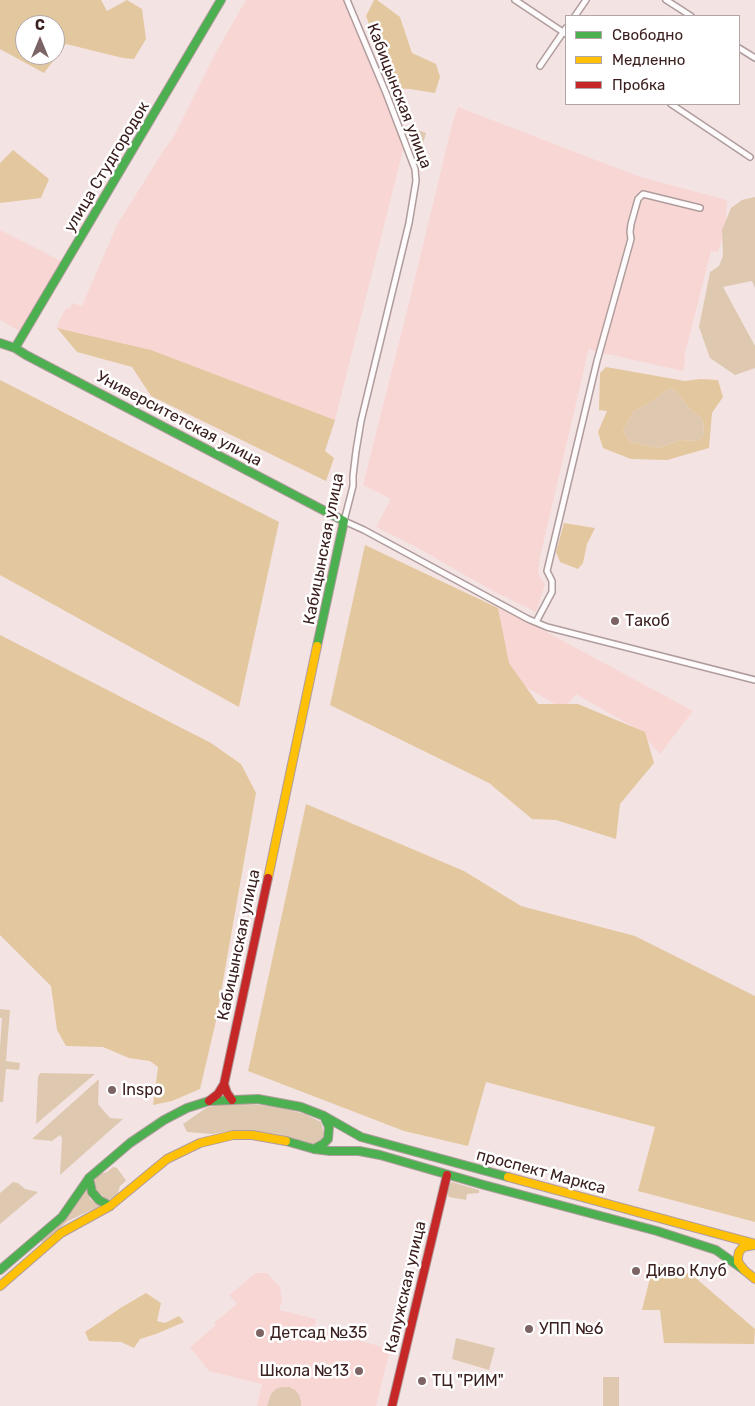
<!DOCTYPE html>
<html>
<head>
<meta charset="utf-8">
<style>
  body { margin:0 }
  #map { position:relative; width:755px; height:1406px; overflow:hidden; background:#f4e3e3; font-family:Rubik,sans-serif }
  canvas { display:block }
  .legend { position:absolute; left:565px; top:15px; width:175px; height:90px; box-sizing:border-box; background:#fff; border:1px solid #b1a6a5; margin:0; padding:6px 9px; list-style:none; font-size:15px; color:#3b201f }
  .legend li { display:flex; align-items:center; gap:10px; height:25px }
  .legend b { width:25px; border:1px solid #b1a6a5 }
  .north { position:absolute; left:15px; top:15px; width:50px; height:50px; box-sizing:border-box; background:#fff; border:1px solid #b1a6a5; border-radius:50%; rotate:0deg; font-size:14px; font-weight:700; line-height:20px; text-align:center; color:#3b201f }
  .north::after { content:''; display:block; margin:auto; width:18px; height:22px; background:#7c6464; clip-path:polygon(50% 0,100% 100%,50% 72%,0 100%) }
</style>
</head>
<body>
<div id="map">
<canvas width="755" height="1406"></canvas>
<ul class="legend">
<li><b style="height:6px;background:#4caf50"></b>Свободно</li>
<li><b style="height:6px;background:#ffc107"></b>Медленно</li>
<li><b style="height:6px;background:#c62828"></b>Пробка</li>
</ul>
<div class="north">С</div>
</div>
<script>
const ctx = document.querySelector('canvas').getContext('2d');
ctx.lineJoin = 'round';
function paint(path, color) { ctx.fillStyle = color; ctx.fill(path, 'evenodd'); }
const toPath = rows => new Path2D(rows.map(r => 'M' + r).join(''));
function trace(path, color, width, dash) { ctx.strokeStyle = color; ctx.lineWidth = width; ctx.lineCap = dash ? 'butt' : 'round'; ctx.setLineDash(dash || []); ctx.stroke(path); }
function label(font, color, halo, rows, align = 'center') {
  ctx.font = font + ' Rubik,sans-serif'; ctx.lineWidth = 5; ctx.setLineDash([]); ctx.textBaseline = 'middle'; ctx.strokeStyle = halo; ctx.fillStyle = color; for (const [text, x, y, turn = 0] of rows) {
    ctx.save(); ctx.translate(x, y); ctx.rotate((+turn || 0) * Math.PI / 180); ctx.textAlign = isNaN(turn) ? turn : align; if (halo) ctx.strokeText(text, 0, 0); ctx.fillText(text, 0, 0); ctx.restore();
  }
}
const built = toPath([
  [246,0,344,0,404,146,335,420,151,350,57,328,59,321,66,308,70,309,72,303,82,306,117,225,164,150,173,138,214,56],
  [458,107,640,177,727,200,725,228,718,252,711,251,684,357,685,362,683,371,594,351,589,348,540,557,538,574,545,584,536,612,493,591,409,543,376,527,391,499,363,485,409,303,453,121],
  [0,230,63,262,20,331,0,320],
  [498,606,693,711,660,754,637,729,576,694,564,709,522,685,507,659],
  [256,1273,267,1273,280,1287,282,1300,279,1310,316,1319,314,1328,390,1349,376,1406,257,1406,262,1384,209,1371,190,1347,216,1325,214,1323,237,1304,229,1295]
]);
const green = toPath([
  [409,127,426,133,419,158,416,158,405,129],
  [755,197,755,288,752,281,723,287,755,346,755,368,735,375,710,358,699,327,710,272,719,266,723,256,722,230,731,208,742,200],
  [670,388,677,392,688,407,703,420,704,435,698,441,680,440,659,448,630,442,623,430,633,412,651,402],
  [0,1009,10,1010,6,1061,20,1063,19,1070,6,1069,3,1102,0,1102,0,1048,2,1018,0,1018],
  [40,1073,95,1074,36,1124,38,1077],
  [99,1079,98,1104,110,1118,123,1119,60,1175,62,1138,60,1135,52,1141,32,1139],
  [247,1104,272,1106,305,1114,321,1122,324,1135,320,1142,315,1144,278,1134,255,1131,234,1130,212,1134,187,1132,183,1124,206,1108,216,1105],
  [113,1167,117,1168,125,1179,126,1181,120,1186,117,1195,108,1200,98,1192,95,1187,95,1180,100,1174,107,1172],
  [13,1182,18,1183,25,1189,38,1192,0,1224,0,1193],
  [452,1182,479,1190,479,1193,467,1194,466,1200,449,1197,447,1193,450,1184],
  [87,1189,90,1199,100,1206,68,1221,42,1243,41,1241,66,1219],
  [456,1338,495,1348,489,1370,452,1359],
  [603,1377,619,1377,619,1406,603,1406],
  [282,1387,289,1387,295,1390,299,1395,301,1402,301,1406,267,1406,271,1394,276,1389]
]);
const forest = toPath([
  [0,0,101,0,107,11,127,0,142,9,146,39,134,59,123,58,66,44,44,73,0,49],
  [25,25,55,25,55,55,25,55],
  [374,0,377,0,400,17,412,53,436,64,440,77,435,93,410,89,392,88,366,16],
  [13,150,49,179,41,198,0,203,0,163],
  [57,328,151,350,335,420,325,451,334,458,326,481,151,396,132,367,77,352],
  [606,367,685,381,700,379,718,380,723,397,712,413,709,448,667,460,631,459,603,448,598,432,607,411,599,410,600,373],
  [670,388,677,392,688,407,703,420,704,435,698,441,680,440,659,448,630,442,623,430,633,412,651,402],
  [0,380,279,522,239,707,0,575],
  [564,523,595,528,587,544,583,563,578,569,560,562,556,552],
  [365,545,498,608,509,663,538,704,578,704,645,732,654,763,620,804,616,839,556,820,532,819,489,783,330,705],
  [0,635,211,743,241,764,256,793,216,1021,200,1089,172,1101,153,1105,158,1067,150,1061,129,1058,103,1047,66,1046,57,1030,51,986,0,935],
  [306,804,464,871,521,906,635,936,755,996,755,1222,638,1191,655,1127,486,1082,468,1146,404,1131,248,1071],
  [654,1262,691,1274,755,1329,754,1344,664,1343,660,1310,642,1310],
  [146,1293,161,1303,157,1321,165,1323,179,1316,184,1322,156,1334,140,1339,134,1348,121,1342,89,1341,85,1332,122,1307]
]);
const street = toPath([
  [347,0,386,93,415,169,416,181,409,223,361,421,356,451,353,476,353,486,344,521,364,530,528,619,547,627,755,680],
  [515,0,566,34],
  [666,0,691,16],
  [575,16,586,0],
  [739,48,755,58],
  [540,66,566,28],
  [671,104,750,157],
  [536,622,552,592,552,581,547,571,597,361,631,239,630,232,631,224,638,199,643,194,700,208]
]);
const fast = toPath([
  [0,343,15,348,26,355,344,521,317,646],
  [15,348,221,0],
  [286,1141,314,1149,330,1151,359,1151,380,1155,484,1185,657,1231,716,1250,744,1270],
  [314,1149,323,1144,328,1139,329,1127,324,1116],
  [89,1178,92,1192,99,1200,110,1206],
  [0,1270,62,1217,89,1178,130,1143,164,1120,187,1108,209,1101,258,1099,301,1107,324,1116,361,1137,508,1177]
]);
const slow = toPath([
  [268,878,317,646],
  [508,1177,755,1244],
  [755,1245,743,1247,739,1252,738,1257,738,1262,744,1270,755,1279],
  [0,1286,61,1233,110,1206,167,1159,200,1143,233,1135,252,1135,286,1141]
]);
const jam = toPath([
  [224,1084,227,1093,232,1100],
  [209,1101,218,1094,224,1084,268,878],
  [392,1406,447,1175]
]);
const markers = [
  [615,621,5,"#7c6464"],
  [112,1090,5,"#7c6464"],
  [636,1271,5,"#7c6464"],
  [529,1329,5,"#7c6464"],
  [260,1333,5,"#7c6464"],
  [359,1371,5,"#7c6464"],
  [422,1381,5,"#7c6464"]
];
const streetNames = [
  ["Кабицынская улица",399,96,69],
  ["улица Студгородок",107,167,-59],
  ["Университетская улица",179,419,28],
  ["Кабицынская улица",324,549,-79],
  ["Кабицынская улица",239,945,-78],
  ["проспект Маркса",541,1172,15],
  ["Калужская улица",406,1287,-77]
];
const poiNames = [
  ["Такоб",625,621],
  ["Inspo",122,1090],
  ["Диво Клуб",646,1271],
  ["УПП №6",539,1329],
  ["Детсад №35",270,1333],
  ["Школа №13",349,1371,"right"],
  ["ТЦ \"РИМ\"",432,1381]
];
paint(built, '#f8d6d4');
paint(green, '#dec9b0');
paint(forest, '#e3c79f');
trace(street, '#b09c9c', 8);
trace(fast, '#b09c9c', 10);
trace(slow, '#b09c9c', 10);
trace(jam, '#b09c9c', 10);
trace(street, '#fdfbfb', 5);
trace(fast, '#4caf50', 8);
trace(slow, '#ffc107', 8);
trace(jam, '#c62828', 8);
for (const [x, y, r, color] of markers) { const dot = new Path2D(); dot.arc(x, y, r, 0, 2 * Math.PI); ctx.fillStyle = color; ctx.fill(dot); trace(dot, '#fff', 2); }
label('16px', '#3b201f', '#fff', streetNames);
label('16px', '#3b201f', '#fff', poiNames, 'left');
</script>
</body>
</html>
